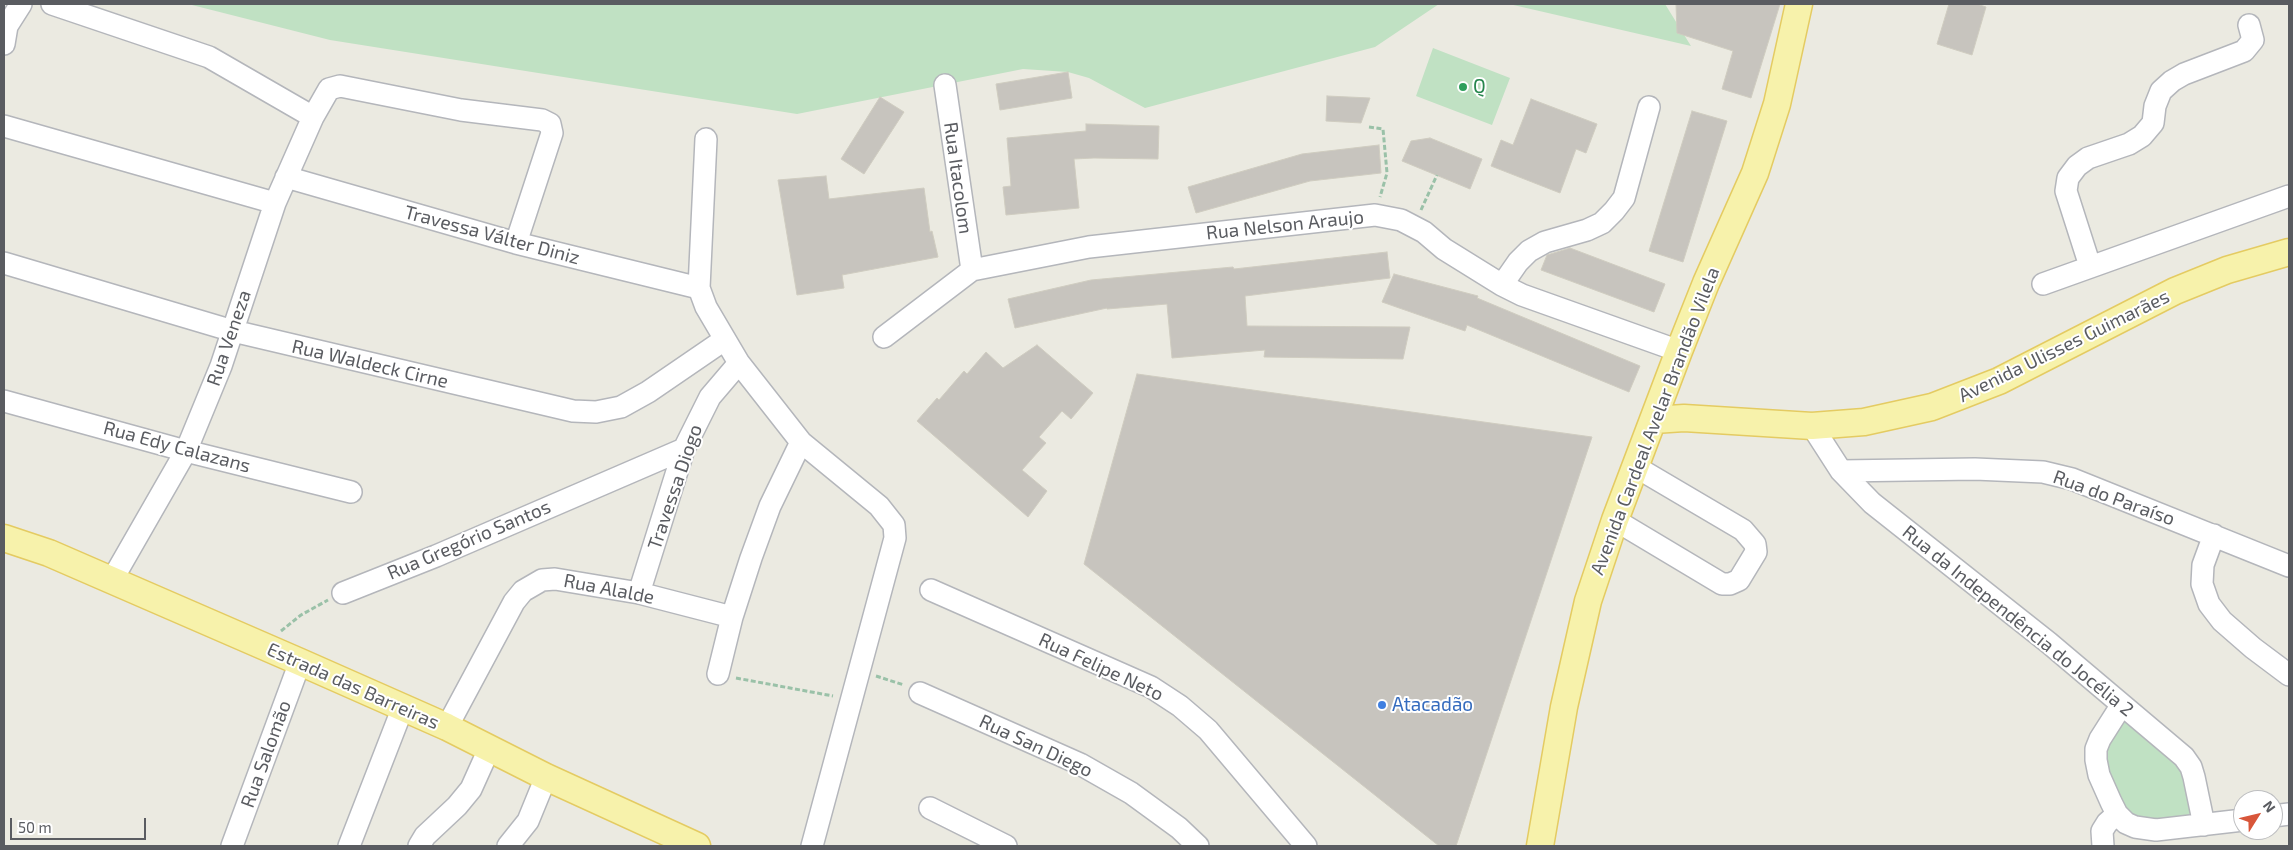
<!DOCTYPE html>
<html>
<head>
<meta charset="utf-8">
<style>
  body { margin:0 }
  #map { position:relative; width:2293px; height:850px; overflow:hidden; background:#ebeae1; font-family:"Exo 2",sans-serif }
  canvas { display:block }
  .frame { position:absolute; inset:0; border:5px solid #5a5c61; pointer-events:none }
  .north { position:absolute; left:2233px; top:790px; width:50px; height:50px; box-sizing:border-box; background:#fff; border:1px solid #bdbec0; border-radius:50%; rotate:54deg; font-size:14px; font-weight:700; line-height:20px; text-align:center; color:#5a5c61 }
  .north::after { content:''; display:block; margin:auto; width:18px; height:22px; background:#d8563a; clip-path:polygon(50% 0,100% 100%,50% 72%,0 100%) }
  .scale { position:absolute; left:10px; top:818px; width:136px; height:22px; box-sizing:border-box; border:2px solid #5a5c61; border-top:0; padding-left:6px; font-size:15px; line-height:18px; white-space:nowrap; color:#5a5c61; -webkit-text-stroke:4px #fff; paint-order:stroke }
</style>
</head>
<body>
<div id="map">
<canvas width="2293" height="850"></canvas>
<div class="frame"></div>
<div class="north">N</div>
<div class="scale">50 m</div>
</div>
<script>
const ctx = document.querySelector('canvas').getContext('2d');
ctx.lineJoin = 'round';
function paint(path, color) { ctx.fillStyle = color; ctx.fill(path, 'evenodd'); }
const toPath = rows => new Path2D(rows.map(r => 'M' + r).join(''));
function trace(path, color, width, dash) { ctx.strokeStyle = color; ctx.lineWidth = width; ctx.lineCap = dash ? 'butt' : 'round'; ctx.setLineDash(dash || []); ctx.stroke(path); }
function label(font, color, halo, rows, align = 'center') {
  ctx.font = font + ' "Exo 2",sans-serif'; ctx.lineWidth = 4; ctx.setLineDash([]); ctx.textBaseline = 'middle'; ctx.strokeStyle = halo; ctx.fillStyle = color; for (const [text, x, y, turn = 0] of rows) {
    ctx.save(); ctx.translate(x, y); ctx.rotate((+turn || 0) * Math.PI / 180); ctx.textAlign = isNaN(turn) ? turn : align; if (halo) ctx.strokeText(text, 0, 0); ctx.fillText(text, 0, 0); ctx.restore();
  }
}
const green = toPath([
  [188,4,1439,4,1375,47,1145,108,1089,78,1068,72,1023,69,797,114,330,40],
  [1509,4,1665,4,1691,46],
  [1433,48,1510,78,1492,125,1416,96],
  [2122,718,2182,767,2191,811,2187,819,2149,824,2133,819,2116,798,2104,753]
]);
const building = toPath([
  [1676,4,1780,4,1751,98,1722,89,1733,51,1677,33,1676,4],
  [1949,4,1977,4,1986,7,1972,55,1937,44,1949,4],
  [1068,72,1072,98,1000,110,996,84,1068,72],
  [1327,96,1370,98,1361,123,1326,121,1327,96],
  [880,97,904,112,864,174,841,159,880,97],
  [1531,99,1597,124,1586,153,1576,149,1560,193,1491,166,1501,140,1513,145,1531,99],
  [1692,111,1727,121,1683,262,1649,251,1692,111],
  [1086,124,1159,126,1158,159,1094,158,1074,159,1079,208,1006,215,1003,187,1011,186,1007,138,1086,131,1086,124],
  [1430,138,1482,159,1470,189,1402,161,1411,141,1430,138],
  [1379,145,1381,173,1310,181,1196,213,1188,187,1302,154,1379,145],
  [826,176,829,199,924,188,930,232,932,231,938,257,842,275,844,288,797,295,778,180,826,176],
  [1570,248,1665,284,1654,312,1541,270,1547,255,1570,248],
  [1387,252,1390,278,1245,296,1247,326,1410,327,1403,359,1264,357,1265,350,1172,358,1167,304,1107,309,1107,308,1015,328,1008,299,1091,280,1233,267,1234,269,1387,252],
  [1394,274,1478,296,1477,298,1640,366,1629,392,1467,325,1465,331,1382,302,1394,274],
  [1037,345,1093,393,1071,419,1062,411,1039,437,1046,443,1022,470,1047,491,1028,517,917,421,937,398,939,400,964,371,967,374,986,352,1003,368,1037,345],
  [1137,374,1592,437,1456,846,1439,846,1084,564,1137,374]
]);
const path = toPath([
  [1369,127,1383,129,1387,173,1380,197],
  [1421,210,1437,175],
  [281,631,301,615,328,600],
  [876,676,904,685],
  [736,678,833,696]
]);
const minor = toPath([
  [52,4,209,57,313,117],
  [4,44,7,26,21,4],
  [945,85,972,270],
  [4,126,275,203],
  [706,139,699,288,706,307,739,363,801,442,879,506,894,525,895,538,812,846],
  [286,177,516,243,699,288],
  [4,263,233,331,573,411,596,412,621,407,648,392,724,340],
  [2090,266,2066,191,2068,178,2077,166,2088,158,2129,144,2142,136,2153,123,2155,106,2161,91,2172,81,2184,74,2244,51,2253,40,2249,25],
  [2043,284,2289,196],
  [1502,285,1518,262,1529,251,1545,242,1587,230,1602,223,1614,211,1624,198,1649,107],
  [884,337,972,270,1089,247,1375,215,1401,220,1424,232,1444,249,1502,285,1522,295,1679,351],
  [4,401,186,451,351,492],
  [1812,426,1841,471,1872,503,2049,643,2184,757,2191,767,2194,777,2204,825],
  [1841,471,1975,469,2043,472,2072,479,2289,566],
  [1615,520,1722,584,1730,584,1739,580,1756,552,1755,544,1743,530,1636,467],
  [2214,535,2203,565,2202,584,2209,604,2222,621,2253,648,2289,675],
  [112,580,186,451,221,366,275,203,313,117,329,89,340,86,461,110,542,120,550,124,552,133,516,243],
  [931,590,1151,687,1180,706,1208,730,1306,846],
  [343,593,436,556,684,449],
  [639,593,684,449,710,397,739,363],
  [718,674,732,617,751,558,770,506,801,442],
  [920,693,1080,764,1131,793,1179,828,1198,846],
  [2121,706,2100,739,2096,749,2096,760,2099,775,2111,802,2117,814,2126,823,2135,827,2156,830,2243,820],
  [447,727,514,602,523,591,542,580,555,579,639,593,732,617],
  [930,808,1006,846],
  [2273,816,2289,814],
  [232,846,300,662],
  [349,846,403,707],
  [419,846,425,836,457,806,471,789,489,749],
  [508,846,528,821,546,777],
  [2103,846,2102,831,2107,823,2117,814]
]);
const major = toPath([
  [1654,420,1684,418,1812,426,1864,422,1932,407,1999,381,2175,291,2227,270,2289,252],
  [4,538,49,553,300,662,447,727,546,777,697,846],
  [1540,846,1564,707,1588,601,1615,520,1679,351,1706,283,1755,173,1777,104,1799,4]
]);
const markers = [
  [1463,87,5,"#2e9e5b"],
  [1382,705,5,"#3f7fe0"]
];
const leisureNames = [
  ["Q",1473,87]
];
const streetNames = [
  ["Rua Itacolom",958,178,82],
  ["Rua Nelson Araujo",1285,225,-6],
  ["Travessa Válter Diniz",492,235,15],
  ["Rua Veneza",229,338,-71],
  ["Avenida Ulisses Guimarães",2064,346,-26],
  ["Rua Waldeck Cirne",370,364,13],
  ["Avenida Cardeal Avelar Brandão Vilela",1655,421,-69],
  ["Rua Edy Calazans",177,447,15],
  ["Travessa Diogo",675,487,-71],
  ["Rua do Paraíso",2114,498,20],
  ["Rua Gregório Santos",469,540,-23],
  ["Rua Alalde",609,589,11],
  ["Rua da Independência do Jocélia 2",2018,621,39],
  ["Rua Felipe Neto",1101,667,25],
  ["Estrada das Barreiras",353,686,24],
  ["Rua San Diego",1036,746,25],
  ["Rua Salomão",266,754,-70]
];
const shopNames = [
  ["Atacadão",1392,705]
];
paint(green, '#c0e1c3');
paint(building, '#c7c4be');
trace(building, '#cfccc0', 1);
trace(minor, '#b4b6bb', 24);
trace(major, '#e4cb62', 29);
trace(path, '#9ac1a8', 3, [5, 2.5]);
trace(minor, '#fff', 21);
trace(major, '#f7f2ab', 26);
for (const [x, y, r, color] of markers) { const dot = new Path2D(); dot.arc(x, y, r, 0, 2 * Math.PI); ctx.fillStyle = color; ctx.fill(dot); trace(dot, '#fff', 2); }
label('19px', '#27864d', '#fff', leisureNames, 'left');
label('19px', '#5a5c61', '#fff', streetNames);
label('19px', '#366cbe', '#fff', shopNames, 'left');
</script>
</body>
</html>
